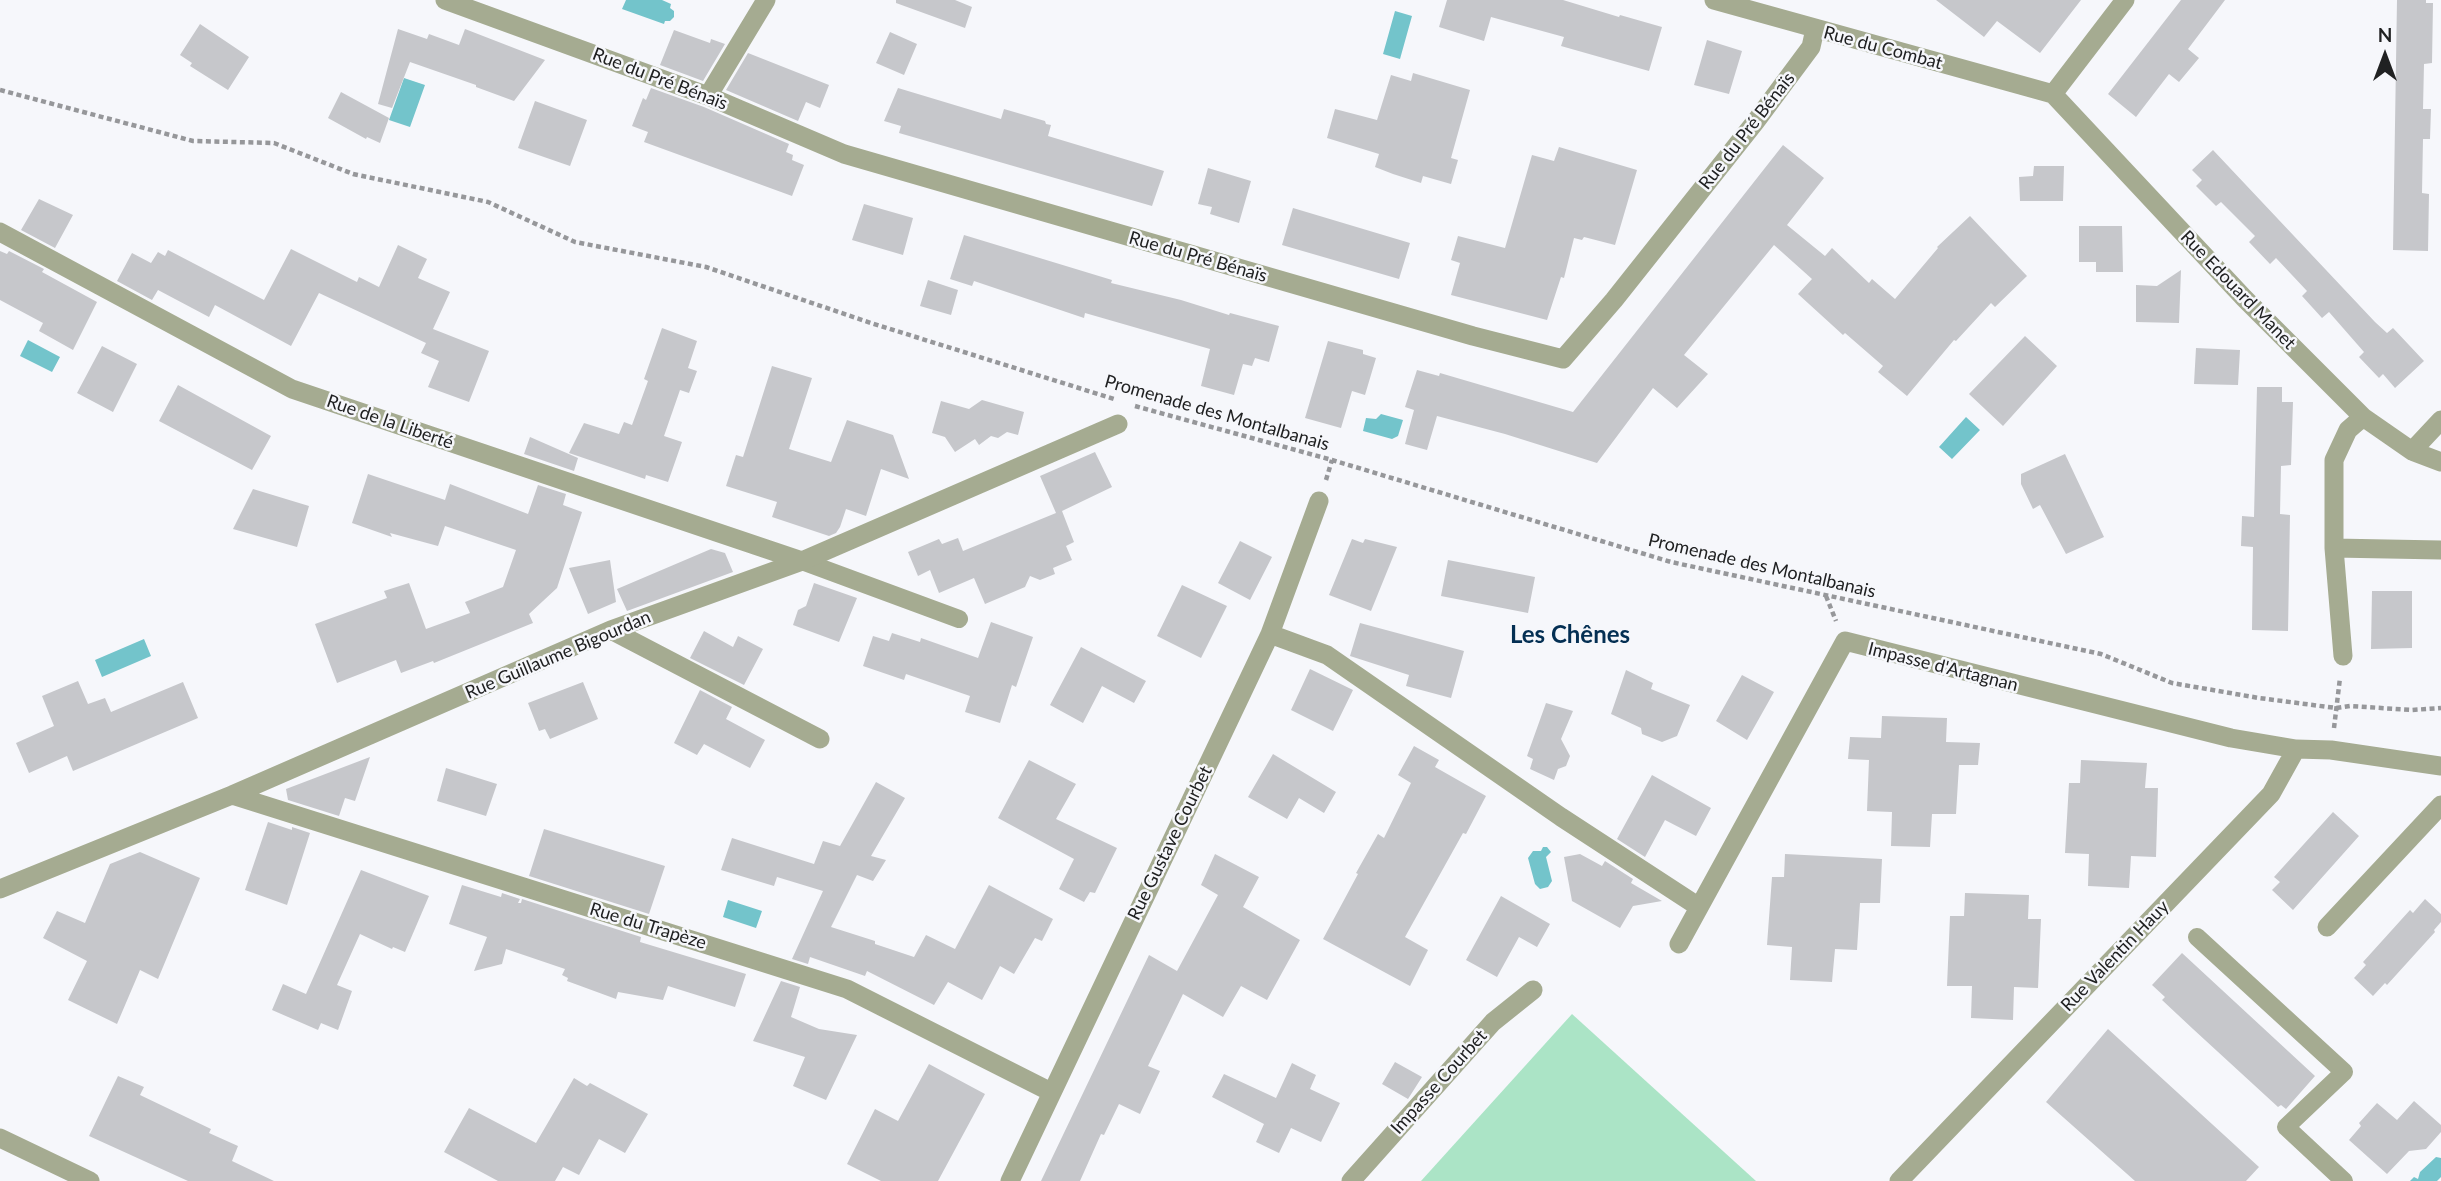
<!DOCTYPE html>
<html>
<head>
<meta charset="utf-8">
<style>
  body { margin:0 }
  #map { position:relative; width:2441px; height:1181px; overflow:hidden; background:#f6f7fb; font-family:Lato,sans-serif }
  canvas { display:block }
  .north { position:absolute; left:2350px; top:21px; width:70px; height:70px; -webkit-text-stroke:5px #f6f7fb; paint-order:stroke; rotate:0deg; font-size:19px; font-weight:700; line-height:28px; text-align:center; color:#202122 }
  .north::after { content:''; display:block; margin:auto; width:24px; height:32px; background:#202122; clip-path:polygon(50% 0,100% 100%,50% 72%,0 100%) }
</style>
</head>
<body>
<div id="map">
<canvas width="2441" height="1181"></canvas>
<div class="north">N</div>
</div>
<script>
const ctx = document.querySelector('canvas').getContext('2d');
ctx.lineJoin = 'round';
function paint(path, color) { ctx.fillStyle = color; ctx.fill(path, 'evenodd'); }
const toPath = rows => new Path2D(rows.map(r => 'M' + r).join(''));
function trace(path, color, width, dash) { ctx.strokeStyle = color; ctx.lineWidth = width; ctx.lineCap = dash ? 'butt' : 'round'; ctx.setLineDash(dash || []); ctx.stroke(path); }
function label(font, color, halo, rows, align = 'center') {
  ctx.font = font + ' Lato,sans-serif'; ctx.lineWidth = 5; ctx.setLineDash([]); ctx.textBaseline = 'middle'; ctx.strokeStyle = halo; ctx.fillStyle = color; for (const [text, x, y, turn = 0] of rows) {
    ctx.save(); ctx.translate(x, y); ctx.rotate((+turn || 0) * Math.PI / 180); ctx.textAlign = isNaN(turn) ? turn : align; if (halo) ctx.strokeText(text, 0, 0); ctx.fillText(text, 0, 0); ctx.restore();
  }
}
const green = toPath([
  [1572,1014,1756,1181,1421,1181]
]);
const water = toPath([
  [626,0,662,0,671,4,670,8,674,11,674,17,670,21,665,21,664,24,622,9],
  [1395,11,1412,16,1400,59,1383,54],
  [404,78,425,85,410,127,389,120],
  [28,340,60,357,52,372,20,356],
  [1381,414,1403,420,1398,436,1392,439,1363,431,1366,418,1376,419],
  [1966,417,1980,430,1952,459,1939,447],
  [144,639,151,656,102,677,95,660],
  [1543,847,1547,847,1551,852,1546,857,1552,881,1548,887,1540,889,1535,884,1528,858,1533,851,1541,851],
  [728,900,762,911,756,928,723,917],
  [2436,1157,2441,1158,2441,1177,2437,1181,2410,1181,2414,1177,2418,1179,2420,1172]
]);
const building = toPath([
  [896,0,955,0,972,7,965,28,896,3],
  [1447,0,1563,0,1619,17,1620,15,1662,27,1649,71,1561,46,1564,37,1491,17,1484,41,1439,27],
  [1936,0,2081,0,2040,53,1997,21,1984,37],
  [2181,0,2225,0,2188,49,2199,58,2179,82,2169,74,2136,117,2108,94],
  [2397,0,2426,0,2426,3,2433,3,2432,63,2424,64,2423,109,2431,109,2430,139,2423,139,2422,193,2429,194,2428,251,2393,250],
  [200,24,249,57,228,90,190,66,192,63,180,55],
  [398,29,427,39,429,34,459,45,465,29,545,60,514,101,476,87,476,85,410,62,392,108,378,104],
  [674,30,710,43,711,39,725,44,703,81,660,65],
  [890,32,917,44,904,75,876,63],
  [1707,40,1742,51,1729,94,1694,85],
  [748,53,829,85,820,108,806,102,798,121,726,90],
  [1413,73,1470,90,1451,158,1458,160,1451,184,1423,176,1421,183,1393,174,1375,167,1379,154,1327,138,1335,109,1377,120,1391,75,1411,81],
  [651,88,704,107,789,144,786,152,793,155,792,160,804,165,792,196,644,142,648,132,632,126,643,98,646,100],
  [898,88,1001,119,1004,109,1045,121,1046,124,1051,125,1048,136,1164,171,1152,206,899,133,901,126,884,121],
  [341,92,389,118,380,143,367,137,366,139,328,118],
  [535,101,587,120,570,166,518,148],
  [1783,145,1824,178,1787,225,1825,256,1832,248,1869,283,1872,279,1895,299,1938,248,1937,247,1970,216,2027,276,1995,307,1991,303,1956,341,1954,340,1907,396,1878,372,1883,366,1845,333,1843,335,1798,294,1812,279,1774,245,1684,355,1708,374,1677,408,1653,388,1597,463,1505,434,1437,416,1427,450,1405,444,1414,410,1405,407,1417,370,1439,376,1440,373,1573,412],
  [1559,147,1637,170,1615,245,1584,237,1582,240,1574,238,1564,278,1561,277,1547,320,1451,295,1460,263,1451,260,1458,236,1505,248,1532,155,1554,161],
  [2213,150,2375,322,2387,333,2393,328,2424,361,2395,388,2383,374,2379,378,2359,357,2364,352,2329,312,2322,318,2302,296,2307,291,2276,258,2270,264,2249,242,2255,236,2221,202,2216,206,2196,186,2202,180,2192,170],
  [2034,166,2064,166,2063,201,2020,201,2019,177,2033,176],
  [1208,168,1251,181,1239,223,1210,214,1212,207,1198,204],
  [39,199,73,215,55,248,21,230],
  [864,204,913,218,903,255,852,240],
  [1293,208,1410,243,1399,279,1282,245],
  [2079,226,2122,226,2123,272,2096,272,2096,262,2079,262],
  [964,235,1112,280,1111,283,1181,300,1229,315,1230,313,1279,326,1269,362,1255,358,1252,366,1243,364,1234,395,1201,386,1210,349,1085,313,1084,318,974,281,972,286,950,279],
  [398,245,427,259,418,278,450,292,433,329,489,351,469,402,428,387,439,361,421,353,426,343,319,293,291,346,215,305,209,317,158,290,152,300,117,281,132,253,151,263,158,252,165,256,168,250,264,300,291,249,357,282,359,277,379,287],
  [0,251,7,254,9,251,44,269,42,272,97,302,73,350,39,331,43,323,0,300],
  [2181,270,2179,323,2136,322,2136,285,2157,286],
  [928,280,958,290,951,315,920,306],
  [662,328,697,341,688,368,697,371,689,393,680,390,664,436,682,442,668,482,646,475,645,479,569,453,584,423,619,434,624,422,632,425,648,381,644,379],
  [2025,336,2057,366,2003,426,1969,394],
  [1328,341,1363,350,1363,354,1376,358,1365,395,1352,391,1341,428,1305,418],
  [102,346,137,364,113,412,77,393],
  [2196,348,2240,350,2238,385,2194,384],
  [772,366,812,378,789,449,831,462,847,420,893,435,909,479,881,469,866,516,846,509,840,527,836,533,829,536,772,517,777,502,726,486,736,455,743,457],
  [178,385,271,436,252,470,159,421],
  [2257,387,2282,387,2282,402,2293,402,2291,465,2281,466,2280,514,2290,515,2288,631,2252,630,2253,547,2241,546,2242,516,2254,517],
  [982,400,1024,412,1018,435,1007,432,998,438,991,436,979,445,975,439,955,452,945,437,932,433,941,401,969,409],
  [530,437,578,458,574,471,524,454],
  [1095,452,1112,487,1062,511,1074,542,1066,546,1072,560,1053,568,1055,574,1040,580,1030,576,1025,587,985,604,974,578,939,593,930,570,918,576,908,552,939,539,942,544,958,538,963,551,1056,513,1040,476],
  [2065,454,2104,537,2066,554,2040,505,2033,509,2021,484,2021,474],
  [368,474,445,500,450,484,528,514,538,485,566,494,563,505,582,512,557,588,529,614,533,623,434,663,433,661,401,673,396,660,337,683,315,624,387,598,384,591,409,583,426,629,470,613,465,602,503,587,516,550,445,526,438,546,390,533,392,537,352,523],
  [253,489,309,506,297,547,233,529],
  [1352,539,1363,543,1365,539,1397,547,1371,611,1329,595],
  [1240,541,1272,557,1250,600,1218,583],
  [711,549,725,553,733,572,627,611,617,589],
  [610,560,616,602,588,614,569,568],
  [1448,560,1535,577,1528,613,1441,596],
  [814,583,857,598,839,642,793,625,798,610,806,606],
  [1182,585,1227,606,1201,658,1157,636],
  [2372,591,2412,591,2412,648,2371,649],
  [991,622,1033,637,1016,687,1012,685,1000,723,965,712,970,696,906,674,904,680,863,666,873,636,889,641,892,633,920,642,921,638,978,658],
  [1360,623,1464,651,1451,698,1406,686,1409,675,1350,656],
  [704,631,733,647,738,636,763,649,744,685,690,658],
  [1081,647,1146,681,1134,703,1102,686,1083,723,1050,705],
  [1310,669,1353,690,1333,731,1291,710],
  [1626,670,1653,683,1651,689,1690,705,1677,736,1662,742,1642,734,1641,728,1611,714],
  [1742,675,1774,692,1747,740,1716,721],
  [78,681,88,704,105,698,111,712,183,682,198,718,73,771,67,756,29,773,16,743,54,726,42,696],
  [583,682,598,719,550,739,545,729,539,731,528,703],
  [700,690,732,707,726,719,765,740,750,768,704,744,697,755,674,743],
  [1546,703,1573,711,1561,739,1570,756,1566,766,1558,769,1554,780,1530,769,1533,759,1527,756],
  [1882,716,1947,718,1946,742,1980,743,1978,765,1959,765,1956,814,1932,814,1930,847,1891,846,1892,812,1867,811,1869,760,1848,759,1850,737,1881,738],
  [1414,746,1439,760,1435,767,1486,796,1466,834,1463,833,1405,937,1428,950,1410,986,1323,939,1358,874,1356,873,1378,834,1384,838,1411,783,1398,775],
  [1273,754,1336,792,1324,813,1299,798,1287,819,1248,797],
  [370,757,355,801,345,798,339,816,288,800,286,789],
  [1029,760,1076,784,1056,819,1117,848,1095,893,1090,892,1084,902,1059,889,1074,859,998,818],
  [2081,760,2147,763,2145,788,2158,788,2156,857,2131,856,2129,888,2088,886,2089,854,2065,853,2069,783,2080,783],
  [446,768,497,784,486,816,437,801],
  [1652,775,1711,808,1696,836,1665,820,1645,857,1617,839],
  [876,782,905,798,871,856,886,860,873,881,857,875,831,927,875,941,875,944,914,957,926,935,955,949,989,885,1053,919,1042,941,1035,938,1014,974,1000,966,982,1000,948,982,934,1005,867,971,865,976,810,957,808,964,792,959,823,891,777,877,774,886,721,870,732,838,814,864,823,841,840,846],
  [2333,812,2359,836,2293,910,2272,890,2280,882,2274,877],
  [268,822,292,830,292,827,310,833,287,905,245,890],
  [544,829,665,866,649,914,529,876],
  [140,852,200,878,158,979,140,970,117,1024,68,1000,87,961,43,938,57,911,85,923,110,864],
  [1215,854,1259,877,1243,907,1300,940,1267,1000,1241,986,1223,1017,1183,994,1148,1066,1160,1071,1140,1114,1119,1104,1104,1135,1101,1134,1080,1181,1041,1181,1149,955,1177,971,1218,895,1201,885],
  [1580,854,1602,866,1605,861,1633,879,1631,883,1662,901,1633,906,1620,928,1572,901,1564,857],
  [1785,854,1882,859,1880,903,1860,903,1857,950,1835,949,1832,982,1790,980,1792,947,1767,945,1772,877,1784,877],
  [361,870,429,896,405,952,393,947,392,949,360,934,337,985,352,991,338,1030,321,1023,318,1030,272,1010,283,984,306,994],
  [462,885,501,897,502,893,520,899,518,903,521,903,522,899,641,937,640,942,746,974,735,1007,668,986,663,1000,618,992,616,999,567,981,568,978,562,975,565,969,506,949,502,964,474,971,487,937,449,924],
  [1965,893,2029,895,2028,919,2041,919,2038,988,2014,987,2013,1020,1971,1018,1972,986,1947,986,1950,916,1964,916],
  [1501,896,1550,924,1537,947,1519,937,1497,977,1466,960],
  [2425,899,2441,914,2441,922,2434,930,2435,932,2387,985,2385,983,2373,996,2354,978,2366,965,2363,962,2410,910,2413,913],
  [2182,953,2315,1076,2286,1109,2281,1105,2278,1107,2193,1029,2162,1000,2165,997,2152,985],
  [781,981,800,987,791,1017,819,1029,857,1035,826,1100,793,1086,805,1057,753,1041],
  [2108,1029,2259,1167,2246,1181,2135,1181,2046,1102],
  [1395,1062,1422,1077,1408,1099,1382,1084],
  [1292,1063,1316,1075,1310,1089,1340,1103,1321,1142,1291,1128,1279,1153,1256,1142,1264,1124,1212,1097,1224,1074,1276,1098],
  [929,1064,985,1094,938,1181,881,1181,847,1164,875,1109,898,1121],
  [118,1076,144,1087,140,1095,211,1129,209,1133,238,1146,232,1161,274,1181,188,1181,89,1136],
  [574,1078,587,1086,590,1083,648,1114,625,1153,599,1139,579,1175,563,1167,555,1181,498,1181,444,1152,469,1108,536,1143],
  [2414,1101,2441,1125,2441,1132,2426,1149,2409,1151,2387,1174,2349,1140,2361,1126,2359,1123,2377,1103,2397,1120]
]);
const path = toPath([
  [0,90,193,141,274,143,353,174,488,202,575,242,706,267,871,323,1114,399],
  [1135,406,1332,460,1671,562,2101,654,2172,683,2259,698,2336,708,2350,706,2412,710,2441,708],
  [1326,480,1332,460],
  [1826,596,1836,621],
  [2334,728,2340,678]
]);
const service = toPath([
  [802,561,959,619],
  [2197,937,2344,1072,2286,1127,2344,1181]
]);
const minor = toPath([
  [445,0,708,96,844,154,1473,336,1563,359,1614,300,1756,121,1811,47,1815,29],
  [1714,0,2053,94],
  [2053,94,2244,298,2363,417,2412,451,2441,462],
  [2053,94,2125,0],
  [708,96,766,0],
  [0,232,292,389,802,561],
  [2412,451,2441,420],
  [2334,548,2441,550],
  [611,630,820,739],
  [1270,634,1327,655,1561,817,1699,907],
  [2343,656,2334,548,2334,460,2348,430,2363,417],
  [232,795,847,989,1051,1092],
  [0,889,232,795,611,630,802,561,1118,424],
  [2327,927,2441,805],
  [1679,944,1845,641,2231,738,2296,749],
  [0,1138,90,1181],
  [1010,1181,1270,634,1319,501],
  [1351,1181,1493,1022,1533,990],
  [1899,1181,2271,794,2296,749,2331,750,2441,766]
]);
const streetNames = [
  ["Rue du Combat",1883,48,15],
  ["Rue du Pré Bénaïs",660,79,21],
  ["Rue du Pré Bénaïs",1747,131,-52],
  ["Rue du Pré Bénaïs",1198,257,16],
  ["Rue Edouard Manet",2238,290,46],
  ["Promenade des Montalbanais",1217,413,16],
  ["Rue de la Liberté",390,422,19],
  ["Promenade des Montalbanais",1762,566,13],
  ["Rue Guillaume Bigourdan",558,655,-23],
  ["Impasse d'Artagnan",1943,667,14],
  ["Rue Gustave Courbet",1170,843,-64],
  ["Rue du Trapèze",648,926,17],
  ["Rue Valentin Hauy",2115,956,-46],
  ["Impasse Courbet",1439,1082,-48]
];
const districtNames = [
  ["Les Chênes",1570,635]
];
paint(green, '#abe4c6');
paint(water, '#73c4cb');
paint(building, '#c6c7cb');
trace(path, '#96979a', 4.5, [5, 3.5]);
trace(service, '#a5ab91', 18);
trace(minor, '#a5ab91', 19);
label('18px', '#202122', '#f6f7fb', streetNames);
label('bold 24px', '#042f53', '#f6f7fb', districtNames);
</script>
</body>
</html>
